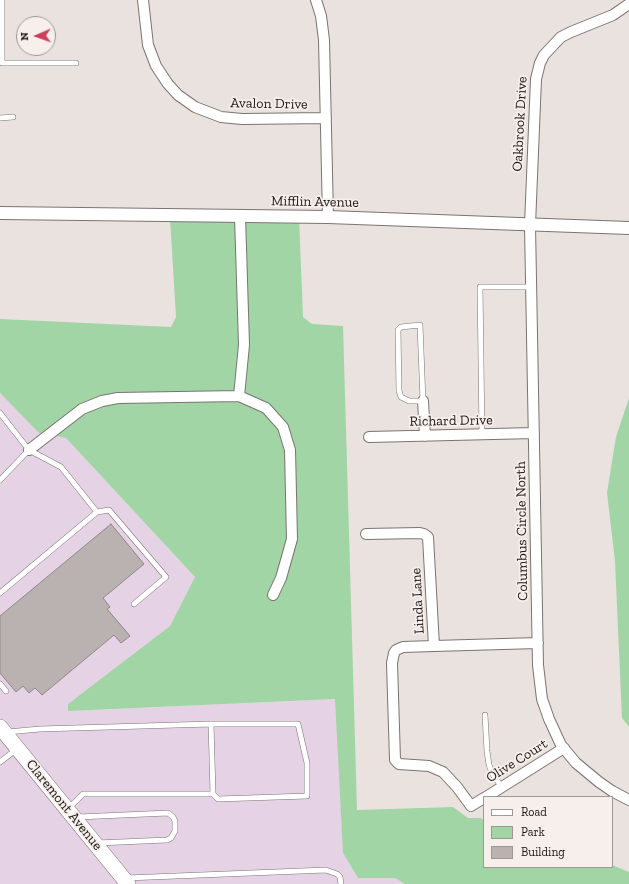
<!DOCTYPE html>
<html>
<head>
<meta charset="utf-8">
<style>
  body { margin:0 }
  #map { position:relative; width:629px; height:884px; overflow:hidden; background:#eae2de; font-family:"Zilla Slab",serif }
  canvas { display:block }
  .legend { position:absolute; left:483px; top:796px; width:130px; height:72px; box-sizing:border-box; background:#f7efeb; border:1px solid #9e9895; margin:0; padding:5px 7px; list-style:none; font-size:12px; color:#191615 }
  .legend li { display:flex; align-items:center; gap:8px; height:20px }
  .legend b { width:20px; border:1px solid #9e9895 }
  .north { position:absolute; left:16px; top:16px; width:40px; height:40px; box-sizing:border-box; background:#f7efeb; border:1px solid #9e9895; border-radius:50%; rotate:268deg; font-size:11px; font-weight:700; line-height:16px; text-align:center; color:#191615 }
  .north::after { content:''; display:block; margin:auto; width:14px; height:18px; background:#cf3f5e; clip-path:polygon(50% 0,100% 100%,50% 72%,0 100%) }
</style>
</head>
<body>
<div id="map">
<canvas width="629" height="884"></canvas>
<ul class="legend">
<li><b style="height:5px;background:#fff"></b>Road</li>
<li><b style="height:11px;background:#a1d5a5"></b>Park</li>
<li><b style="height:11px;background:#bab2b0"></b>Building</li>
</ul>
<div class="north">N</div>
</div>
<script>
const ctx = document.querySelector('canvas').getContext('2d');
ctx.lineJoin = 'round';
function paint(path, color) { ctx.fillStyle = color; ctx.fill(path, 'evenodd'); }
const toPath = rows => new Path2D(rows.map(r => 'M' + r).join(''));
function trace(path, color, width, dash) { ctx.strokeStyle = color; ctx.lineWidth = width; ctx.lineCap = dash ? 'butt' : 'round'; ctx.setLineDash(dash || []); ctx.stroke(path); }
function label(font, color, halo, rows, align = 'center') {
  ctx.font = font + ' "Zilla Slab",serif'; ctx.lineWidth = 3.5; ctx.setLineDash([]); ctx.textBaseline = 'middle'; ctx.strokeStyle = halo; ctx.fillStyle = color; for (const [text, x, y, turn = 0] of rows) {
    ctx.save(); ctx.translate(x, y); ctx.rotate((+turn || 0) * Math.PI / 180); ctx.textAlign = isNaN(turn) ? turn : align; if (halo) ctx.strokeText(text, 0, 0); ctx.fillText(text, 0, 0); ctx.restore();
  }
}
const commercial = toPath([
  [0,393,39,433,66,438,195,577,170,626,68,704,68,711,336,699,343,853,358,878,395,878,405,884,0,884]
]);
const green = toPath([
  [170,218,299,218,303,317,312,324,343,326,357,810,453,807,468,818,481,818,484,821,484,867,612,867,612,865,629,872,629,884,405,884,395,878,358,878,343,853,335,699,68,711,68,704,170,626,195,577,66,438,39,433,0,393,0,319,171,327,176,317],
  [629,398,629,727,622,718,615,561,607,493,616,437]
]);
const building = toPath([
  [111,524,144,564,103,598,110,607,107,609,130,636,121,643,114,635,42,695,35,688,29,693,23,686,16,692,0,673,0,616,111,524]
]);
const service = toPath([
  [2,0,2,63,76,63],
  [0,118,13,117],
  [420,325,423,401,409,401,401,397,399,391,398,330,401,327,420,325],
  [0,413,29,450,61,467,97,512,0,593],
  [482,435,480,287,531,287],
  [0,480,29,450],
  [97,512,109,510,166,577,134,604],
  [0,684,6,691],
  [485,715,487,751,489,765,493,775,502,787],
  [211,724,298,724,307,763,307,796,218,799,213,794],
  [7,732,40,729,211,724,213,794,83,794,69,808],
  [0,762,17,749],
  [78,817,168,813,173,817,175,821,175,831,171,838,167,840,97,843],
  [126,878,326,870,337,874,340,877,341,884]
]);
const minor = toPath([
  [143,0,148,45,156,66,168,84,178,95,195,107,221,117,242,119,326,118],
  [316,0,321,16,324,40,328,217],
  [629,4,613,15,571,32,561,37,544,55,540,63,536,79,530,225,538,665,542,699,549,719,561,745,576,763,599,782,612,791,629,800],
  [240,216,244,345,239,396,266,408,283,427,290,450,292,539,281,578,273,595],
  [423,401,425,436],
  [369,437,534,433],
  [29,450,82,409,102,401,118,398,239,396],
  [366,534,420,533,424,534,428,537,434,646,538,643],
  [434,646,403,647,396,650,394,653,392,663,395,760,399,764,429,766,443,772,457,787,471,806,484,798],
  [486,797,564,748]
]);
const tertiary = toPath([
  [0,213,328,217,629,228]
]);
const primary = toPath([
  [0,727,128,884]
]);
const streetNames = [
  ["Avalon Drive",269,104,1],
  ["Oakbrook Drive",520,124,-87],
  ["Mifflin Avenue",315,202,1],
  ["Richard Drive",451,421,-1],
  ["Columbus Circle North",522,531,-91],
  ["Linda Lane",418,601,-93],
  ["Olive Court",517,761,-32],
  ["Claremont Avenue",64,805,51]
];
paint(commercial, '#e5d3e5');
paint(green, '#a1d5a5');
paint(building, '#bab2b0');
trace(building, '#908886', 1);
trace(service, '#7b7471', 6);
trace(minor, '#7b7471', 12);
trace(tertiary, '#7b7471', 14);
trace(primary, '#7b7471', 16);
trace(service, '#fff', 5);
trace(minor, '#fff', 10);
trace(tertiary, '#fff', 12);
trace(primary, '#fff', 15);
label('14px', '#191615', '#f7efeb', streetNames);
</script>
</body>
</html>
